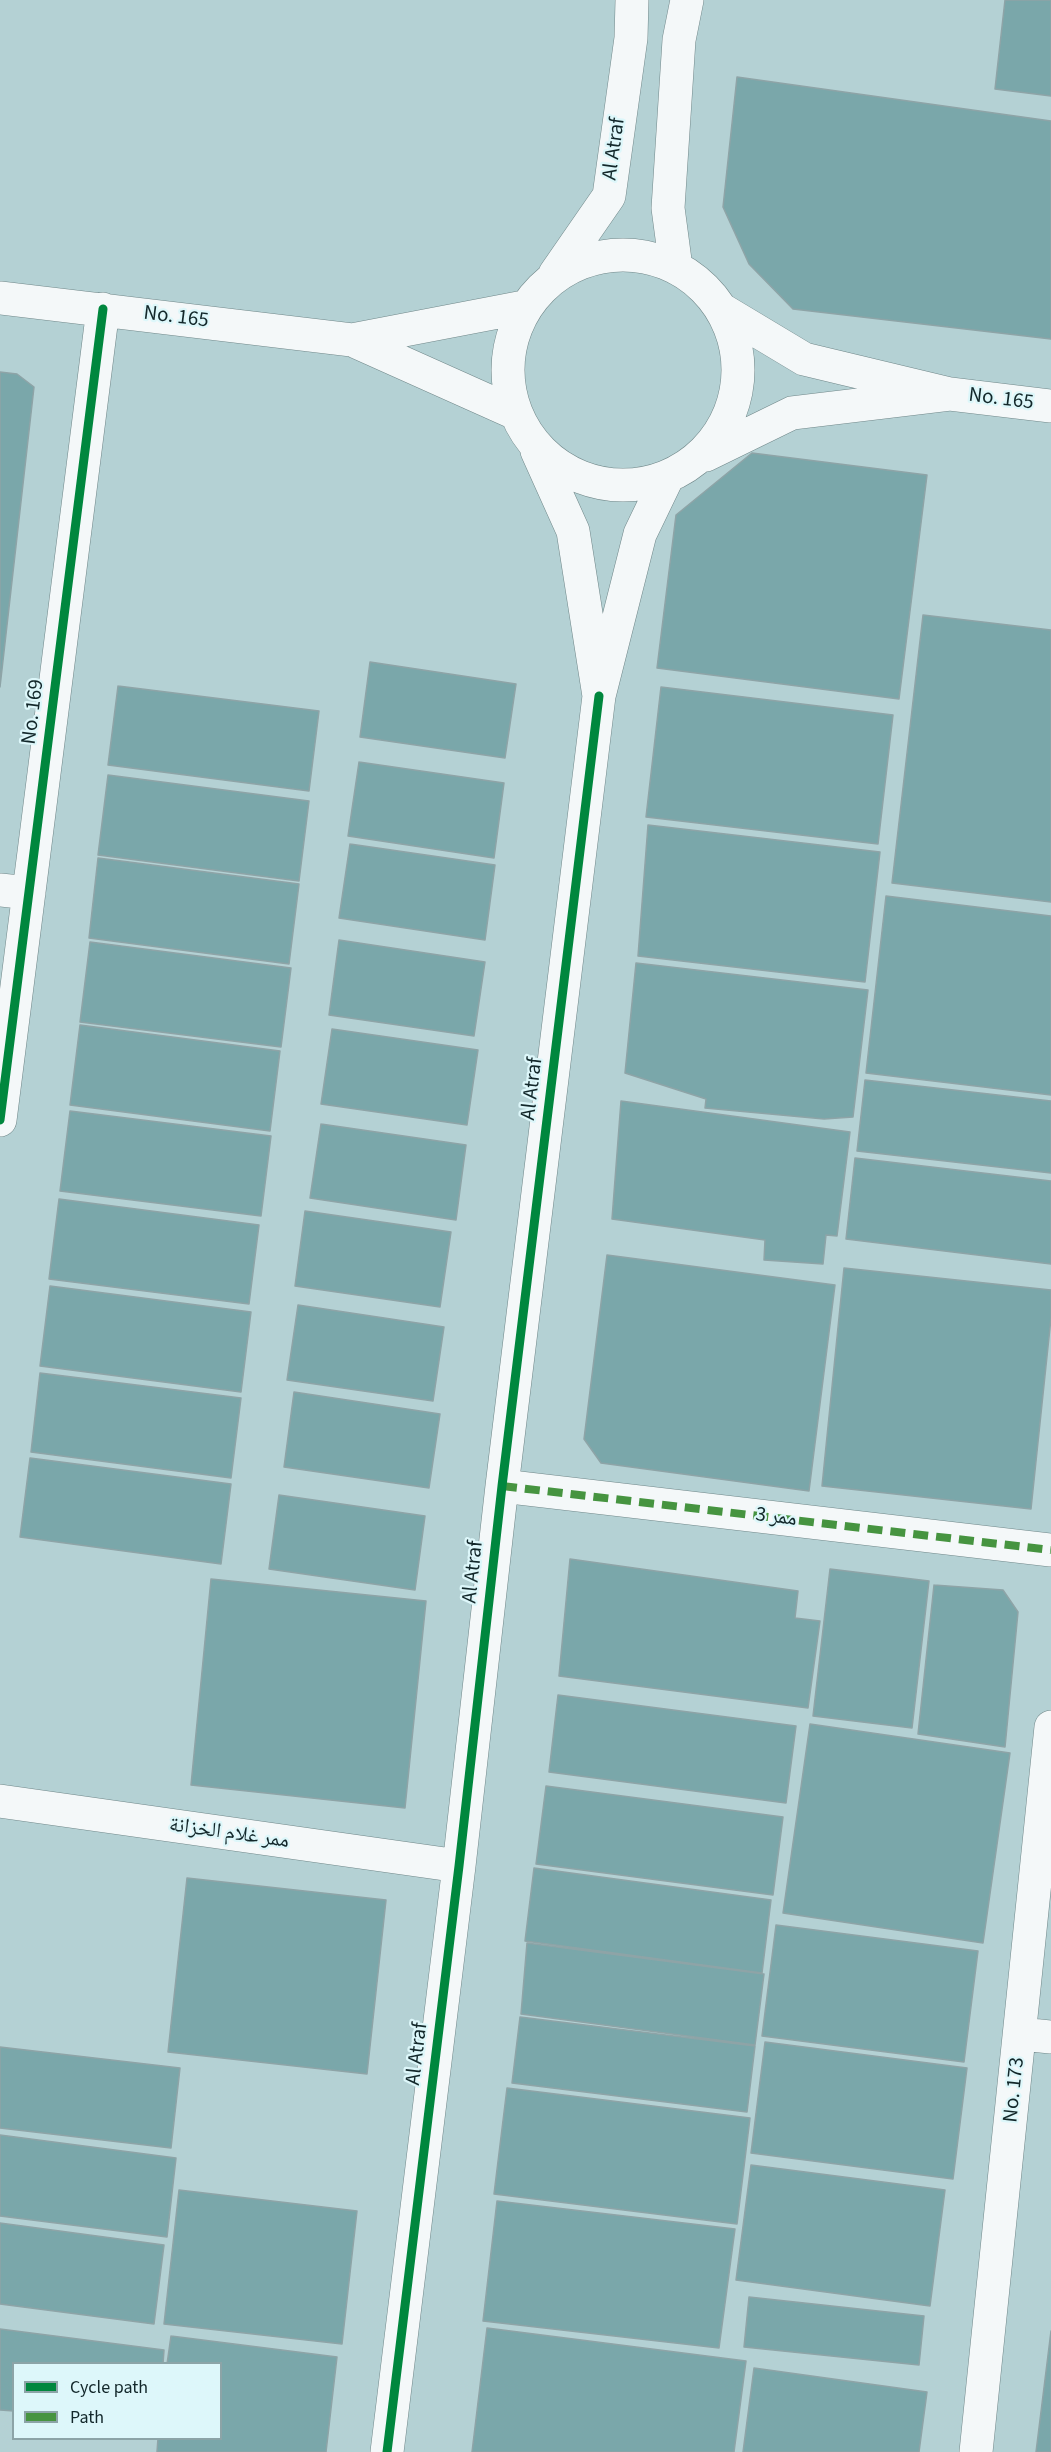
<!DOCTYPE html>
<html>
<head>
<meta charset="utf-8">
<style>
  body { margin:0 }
  #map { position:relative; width:1051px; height:2452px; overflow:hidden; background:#b4d1d4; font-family:"Source Sans 3",sans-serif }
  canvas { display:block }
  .legend { position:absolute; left:12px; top:2362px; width:210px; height:78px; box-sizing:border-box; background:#ddf7fa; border:2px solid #8ca4a7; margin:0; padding:8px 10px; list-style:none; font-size:18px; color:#12272a }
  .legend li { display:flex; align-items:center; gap:12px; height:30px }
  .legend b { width:30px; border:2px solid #8ca4a7 }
</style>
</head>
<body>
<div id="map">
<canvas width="1051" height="2452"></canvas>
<ul class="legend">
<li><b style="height:8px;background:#00873e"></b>Cycle path</li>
<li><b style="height:8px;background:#469440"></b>Path</li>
</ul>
</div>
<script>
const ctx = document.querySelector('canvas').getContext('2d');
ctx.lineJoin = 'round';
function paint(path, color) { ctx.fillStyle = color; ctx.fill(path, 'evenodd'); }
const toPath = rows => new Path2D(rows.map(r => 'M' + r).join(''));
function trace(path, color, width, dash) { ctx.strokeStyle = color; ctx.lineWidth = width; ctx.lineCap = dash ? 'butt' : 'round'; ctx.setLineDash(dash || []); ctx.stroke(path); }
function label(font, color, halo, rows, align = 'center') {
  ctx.font = font + ' "Source Sans 3","Noto Naskh Arabic",sans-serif'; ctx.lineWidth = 4.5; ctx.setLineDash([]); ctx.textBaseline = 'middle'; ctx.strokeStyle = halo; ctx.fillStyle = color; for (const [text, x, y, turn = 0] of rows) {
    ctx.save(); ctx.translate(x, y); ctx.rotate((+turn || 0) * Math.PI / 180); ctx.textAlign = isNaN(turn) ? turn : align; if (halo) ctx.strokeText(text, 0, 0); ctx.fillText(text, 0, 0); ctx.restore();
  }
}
const building = toPath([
  [1005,0,1051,0,1051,96,995,89,1005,0],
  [737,77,1051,121,1051,339,793,309,749,264,723,207,737,77],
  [0,372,17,374,34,387,0,687,0,372],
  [752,453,927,475,899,699,657,668,676,515,752,453],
  [923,615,1051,630,1051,902,892,883,923,615],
  [370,662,516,684,505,758,360,737,370,662],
  [118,686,319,711,309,791,108,765,118,686],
  [661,687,893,715,878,844,646,817,661,687],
  [359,762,504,783,494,858,348,836,359,762],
  [108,775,309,801,299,881,98,855,108,775],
  [648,825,880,852,865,982,638,956,648,825],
  [350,844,495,865,485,940,339,918,350,844],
  [98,858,299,884,289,964,89,938,98,858],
  [886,896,1051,916,1051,1095,866,1073,886,896],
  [339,940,485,962,474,1036,329,1015,339,940],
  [90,942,291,968,281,1047,80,1022,90,942],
  [636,963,868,990,853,1117,824,1119,705,1108,706,1099,625,1073,636,963],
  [80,1025,280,1051,270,1131,70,1105,80,1025],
  [332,1029,478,1050,467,1125,321,1104,332,1029],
  [865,1080,1051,1101,1051,1173,857,1151,865,1080],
  [621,1101,850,1132,837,1236,826,1235,823,1264,764,1260,765,1240,612,1219,621,1101],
  [70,1111,271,1136,261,1216,60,1191,70,1111],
  [321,1124,466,1145,456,1220,310,1198,321,1124],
  [855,1158,1051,1181,1051,1264,846,1239,855,1158],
  [59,1199,259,1225,249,1304,49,1279,59,1199],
  [305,1211,451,1232,440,1307,295,1286,305,1211],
  [607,1255,835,1285,809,1491,601,1463,584,1439,607,1255],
  [844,1268,1051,1290,1051,1318,1031,1509,822,1486,844,1268],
  [50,1286,251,1312,241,1392,40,1366,50,1286],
  [298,1305,444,1327,433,1401,287,1380,298,1305],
  [40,1373,241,1398,231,1478,31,1452,40,1373],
  [294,1392,440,1414,429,1488,284,1467,294,1392],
  [30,1458,231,1484,221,1564,20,1537,30,1458],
  [279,1495,425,1516,415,1590,269,1569,279,1495],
  [570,1559,798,1591,795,1618,820,1621,808,1708,559,1676,570,1559],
  [830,1569,929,1581,912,1728,813,1716,830,1569],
  [211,1579,426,1601,405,1808,191,1785,211,1579],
  [934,1585,1003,1590,1018,1612,1005,1747,918,1734,934,1585],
  [558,1695,796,1726,786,1803,549,1772,558,1695],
  [810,1724,1010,1753,983,1943,783,1913,810,1724],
  [546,1786,783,1817,773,1895,536,1864,546,1786],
  [534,1868,771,1900,762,1973,525,1941,534,1868],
  [187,1878,386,1900,367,2074,168,2052,187,1878],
  [776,1925,978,1951,964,2062,762,2036,776,1925],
  [527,1943,764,1974,755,2045,521,2014,527,1943],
  [520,2017,755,2046,747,2112,512,2083,520,2017],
  [765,2042,967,2068,953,2179,751,2153,765,2042],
  [0,2047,180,2068,171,2148,0,2128,0,2047],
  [507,2088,750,2118,737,2224,494,2194,507,2088],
  [0,2135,176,2158,167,2237,0,2216,0,2135],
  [751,2165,945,2190,930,2306,736,2280,751,2165],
  [179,2190,357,2211,342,2344,164,2324,179,2190],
  [497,2201,735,2229,719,2348,483,2321,497,2201],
  [0,2223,164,2245,154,2324,0,2304,0,2223],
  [749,2297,924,2316,919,2365,744,2347,749,2297],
  [487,2328,746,2361,734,2452,472,2452,487,2328],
  [0,2329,164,2350,163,2364,14,2364,14,2411,0,2410,0,2329],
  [1051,2331,1051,2452,1036,2452,1051,2331],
  [171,2336,337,2357,326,2452,157,2452,158,2438,220,2438,220,2364,167,2364,171,2336],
  [754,2368,927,2392,919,2452,743,2452,754,2368]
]);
const minor = toPath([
  '508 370a115 115 0 1 1 230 0a115 115 0 1 1-230 0Z',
  [676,268,668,208,679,40,687,0],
  [555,274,609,196,631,38,632,0],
  [0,298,352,340],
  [950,394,1051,406],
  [515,413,352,340,524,307],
  [537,451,573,531,599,696,640,534,667,478],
  [706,455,792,413,950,394,804,359,724,311],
  [0,890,29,893],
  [0,1120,103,309],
  [502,1486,1051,1550],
  [0,1801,459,1866],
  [1021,2034,1051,2037],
  [387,2452,459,1866,502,1486,599,696],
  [976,2452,1051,1727]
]);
const quiet = toPath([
  [502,1486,1051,1550]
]);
const cycleway = toPath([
  [0,1120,103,309],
  [387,2452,459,1866,502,1486,599,696]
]);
const streetNames = [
  ["Al Atraf",615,149,-82],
  ["No. 165",176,318,7],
  ["No. 165",1001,400,7],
  ["No. 169",34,712,-83],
  ["Al Atraf",533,1089,-83],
  ["ممر 3",776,1518,7],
  ["Al Atraf",474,1572,-84],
  ["ممر غلام الخزانة",229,1834,8],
  ["Al Atraf",418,2054,-83],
  ["No. 173",1015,2090,-84]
];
paint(building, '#7aa7aa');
trace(building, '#8ea4a7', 1.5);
trace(minor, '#708789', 34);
trace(minor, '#f4f8f9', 33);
trace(quiet, '#469440', 8, [15, 8]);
trace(cycleway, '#00873e', 9);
label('21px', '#12272a', '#ddf7fa', streetNames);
</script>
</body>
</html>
